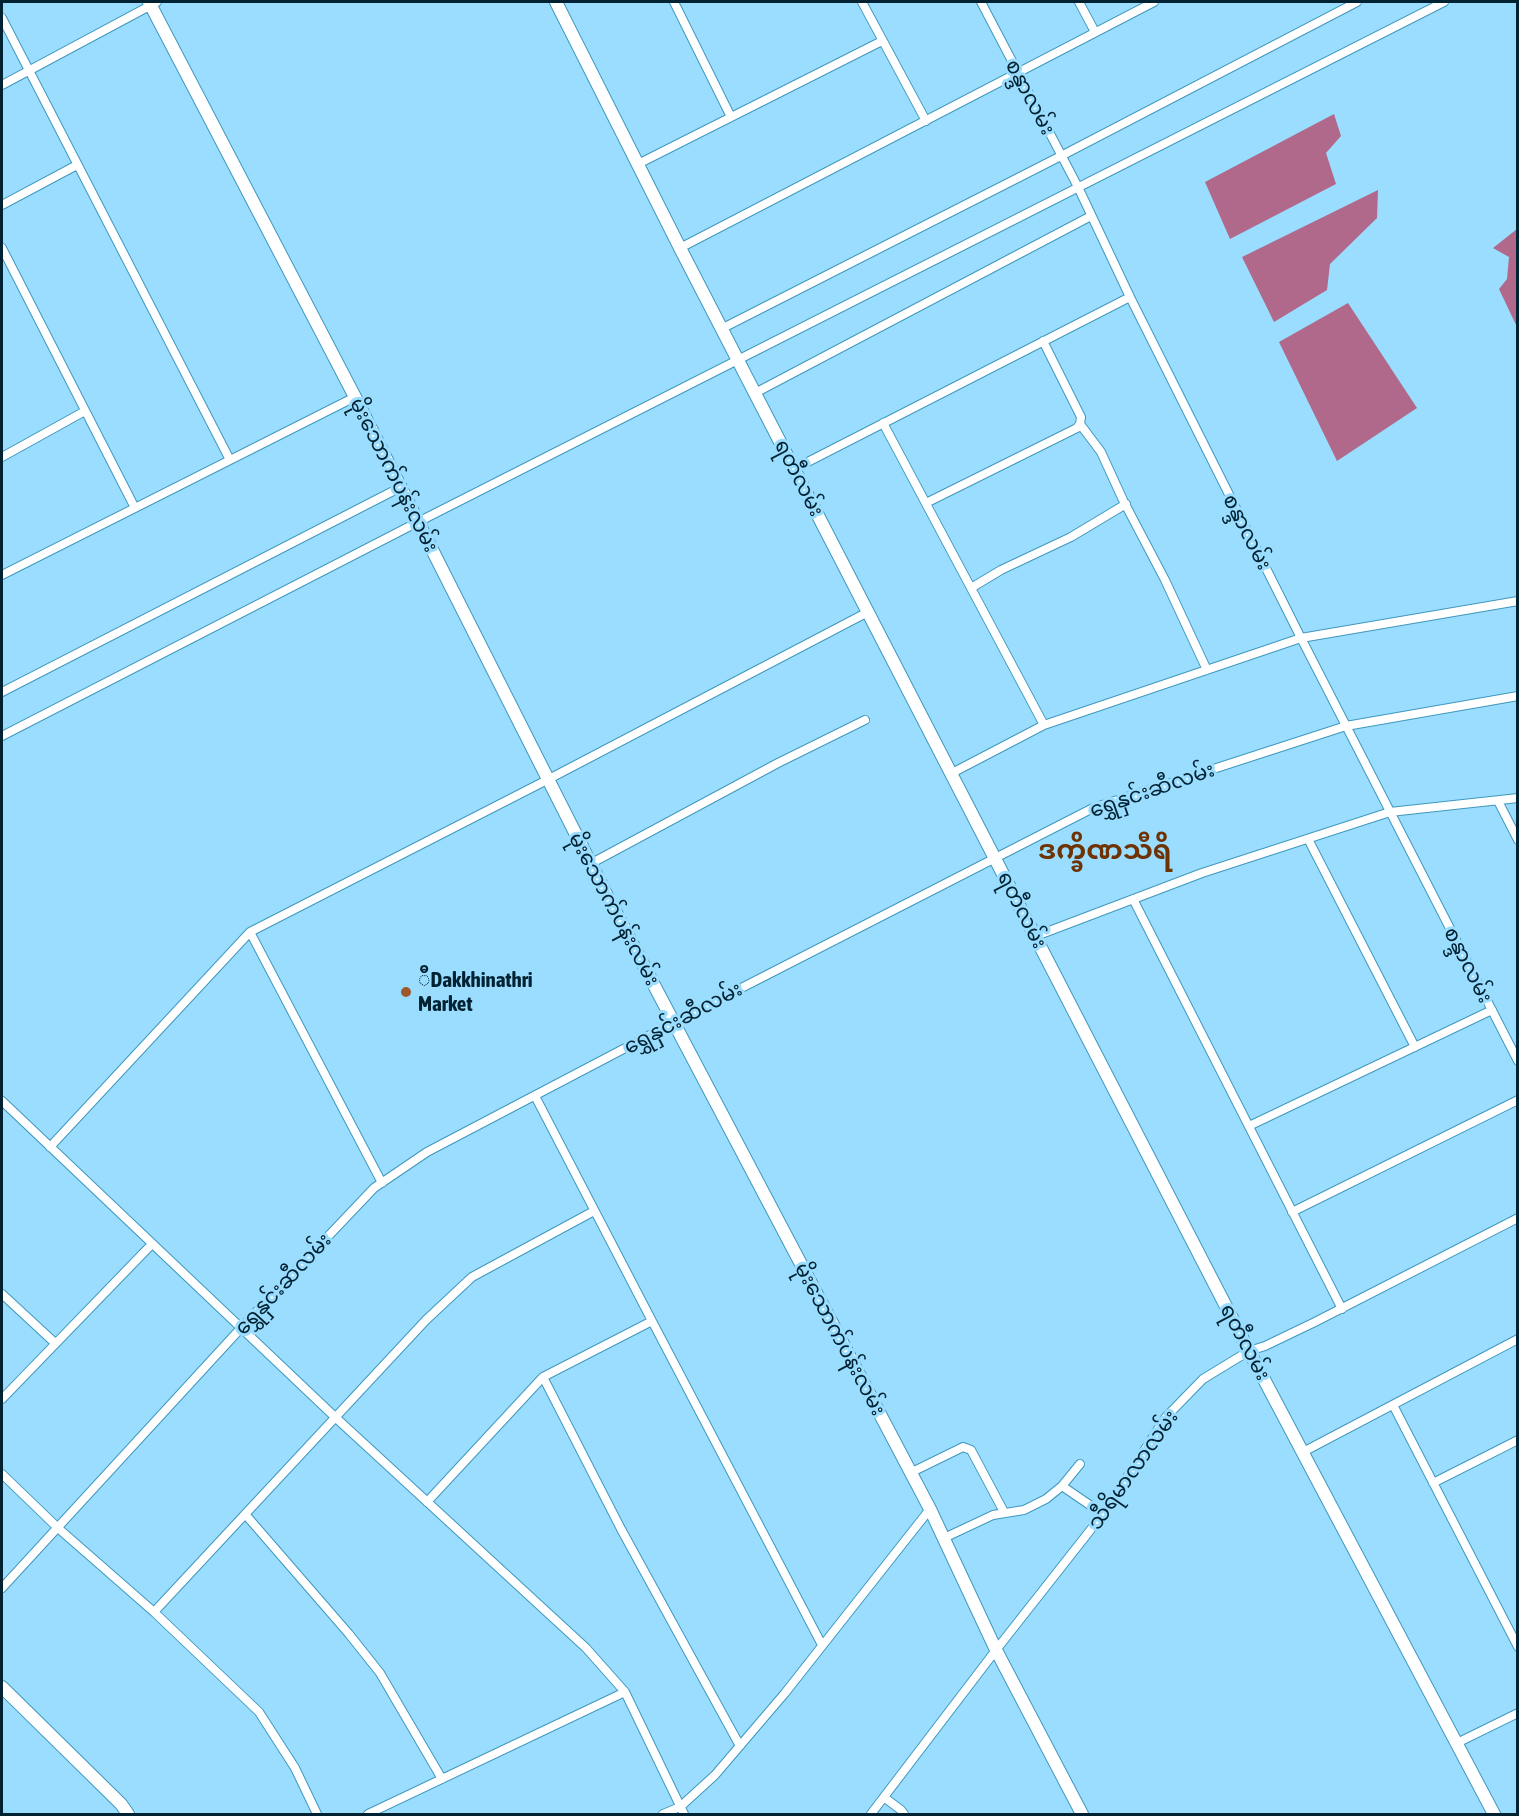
<!DOCTYPE html>
<html>
<head>
<meta charset="utf-8">
<style>
  body { margin:0 }
  #map { position:relative; width:1519px; height:1816px; overflow:hidden; background:#9addfe; font-family:"Asap Condensed",sans-serif }
  canvas { display:block }
  .frame { position:absolute; inset:0; border:3px solid #002232; pointer-events:none }
</style>
</head>
<body>
<div id="map">
<canvas width="1519" height="1816"></canvas>
<div class="frame"></div>
</div>
<script>
const ctx = document.querySelector('canvas').getContext('2d');
ctx.lineJoin = 'round';
function paint(path, color) { ctx.fillStyle = color; ctx.fill(path, 'evenodd'); }
const toPath = rows => new Path2D(rows.map(r => 'M' + r).join(''));
function trace(path, color, width, dash) { ctx.strokeStyle = color; ctx.lineWidth = width; ctx.lineCap = dash ? 'butt' : 'round'; ctx.setLineDash(dash || []); ctx.stroke(path); }
function label(font, color, halo, rows, align = 'center') {
  ctx.font = font + ' "Asap Condensed","Noto Sans Myanmar",sans-serif'; ctx.lineWidth = 6; ctx.setLineDash([]); ctx.textBaseline = 'middle'; ctx.strokeStyle = halo; ctx.fillStyle = color; for (const [text, x, y, turn = 0] of rows) {
    ctx.save(); ctx.translate(x, y); ctx.rotate((+turn || 0) * Math.PI / 180); ctx.textAlign = isNaN(turn) ? turn : align; if (halo) ctx.strokeText(text, 0, 0); ctx.fillText(text, 0, 0); ctx.restore();
  }
}
const water = toPath([
  [1334,114,1341,136,1326,153,1336,184,1230,239,1205,182],
  [1378,190,1377,218,1330,264,1327,290,1274,322,1242,257],
  [1517,229,1518,229,1517,327,1499,289,1507,279,1509,257,1493,248],
  [1348,303,1417,408,1337,461,1279,342]
]);
const street = toPath([
  [674,2,731,117],
  [862,2,926,121],
  [981,2,1078,187,1130,297,1301,638,1518,1061],
  [1079,2,1095,32],
  [2,18,230,460],
  [2,85,157,2],
  [638,164,882,41],
  [2,205,77,165],
  [2,248,135,508],
  [680,248,1154,2],
  [721,329,1061,156,1357,2],
  [755,393,1091,216],
  [883,423,1044,725],
  [1080,424,1101,452,1123,500,1165,580,1207,670],
  [2,457,85,411],
  [794,469,1130,297],
  [926,503,1077,428,1080,424,1081,417,1043,341],
  [2,575,355,397],
  [971,588,1001,570,1071,537,1126,504],
  [2,692,401,487],
  [2,736,418,522,1444,2],
  [952,773,1044,725,1301,638,1518,601],
  [1498,801,1518,840],
  [1308,839,1415,1047],
  [590,864,778,763,865,720],
  [1133,899,1342,1309],
  [1036,936,1202,873,1390,812,1518,798],
  [535,1096,652,1321],
  [2,1101,335,1417,586,1648,625,1692,684,1814],
  [1249,1126,1492,1010],
  [50,1147,250,932],
  [382,1183,250,932,547,780,868,612],
  [1292,1212,1518,1100],
  [2,1294,55,1343],
  [543,1377,621,1529,740,1746],
  [2,1399,152,1244],
  [1393,1405,1518,1647],
  [1303,1452,1518,1339],
  [910,1473,963,1447,971,1450,1004,1512],
  [2,1474,58,1528,154,1612,259,1712,295,1768,317,1814],
  [1433,1483,1518,1440],
  [1062,1486,1103,1514],
  [427,1502,543,1377,652,1321,822,1645],
  [245,1514,349,1634,380,1673,442,1779],
  [944,1538,993,1515,1024,1510,1046,1499,1062,1486,1080,1464],
  [2,1588,241,1328,374,1188,427,1152,673,1023,1093,808,1346,726,1518,696],
  [154,1612,426,1320,472,1277,594,1211],
  [1457,1743,1518,1713],
  [885,1798,901,1810,904,1814],
  [368,1814,625,1692],
  [663,1814,680,1807,715,1775,785,1693,930,1509],
  [871,1814,996,1650,1103,1514,1166,1417,1203,1379,1249,1351,1265,1346,1315,1322,1518,1218]
]);
const secondary = toPath([
  [149,2,355,397,605,892,930,1509,996,1650,1082,1814],
  [556,2,680,248,1249,1351,1494,1814],
  [2,1687,121,1804,128,1814]
]);
const markers = [
  [406,992,6,"#9d582c"]
];
const streetNames = [
  ["စန္ဒာလမ်း",1030,97,62],
  ["မိုးသောက်ပန်းလမ်း",394,475,63],
  ["ရတီလမ်း",799,478,63],
  ["စန္ဒာလမ်း",1247,532,63],
  ["ရွှေနှင်းဆီလမ်း",1152,790,-19],
  ["မိုးသောက်ပန်းလမ်း",614,909,62],
  ["ရတီလမ်း",1022,910,63],
  ["စန္ဒာလမ်း",1468,965,63],
  ["ရွှေနှင်းဆီလမ်း",683,1018,-28],
  ["ရွှေနှင်းဆီလမ်း",283,1284,-47],
  ["မိုးသောက်ပန်းလမ်း",840,1339,62],
  ["ရတီလမ်း",1245,1342,62],
  ["သီရိမာလာလမ်း",1133,1470,-55]
];
const poiNames = [
  ["ီDakkhinathri",418,980],
  ["Market",418,1004]
];
const districtNames = [
  ["ဒက္ခိဏသီရိ",1105,850]
];
paint(water, '#b0698b');
trace(street, '#3f98bf', 10);
trace(secondary, '#3f98bf', 14);
trace(street, '#fff', 8);
trace(secondary, '#fff', 12);
for (const [x, y, r, color] of markers) { const dot = new Path2D(); dot.arc(x, y, r, 0, 2 * Math.PI); ctx.fillStyle = color; ctx.fill(dot); trace(dot, '#9addfe', 2); }
label('21px', '#002232', '#9addfe', streetNames);
label('bold 21px', '#002232', '#9addfe', poiNames, 'left');
label('bold 27px', '#6e3203', '#9addfe', districtNames);
</script>
</body>
</html>
